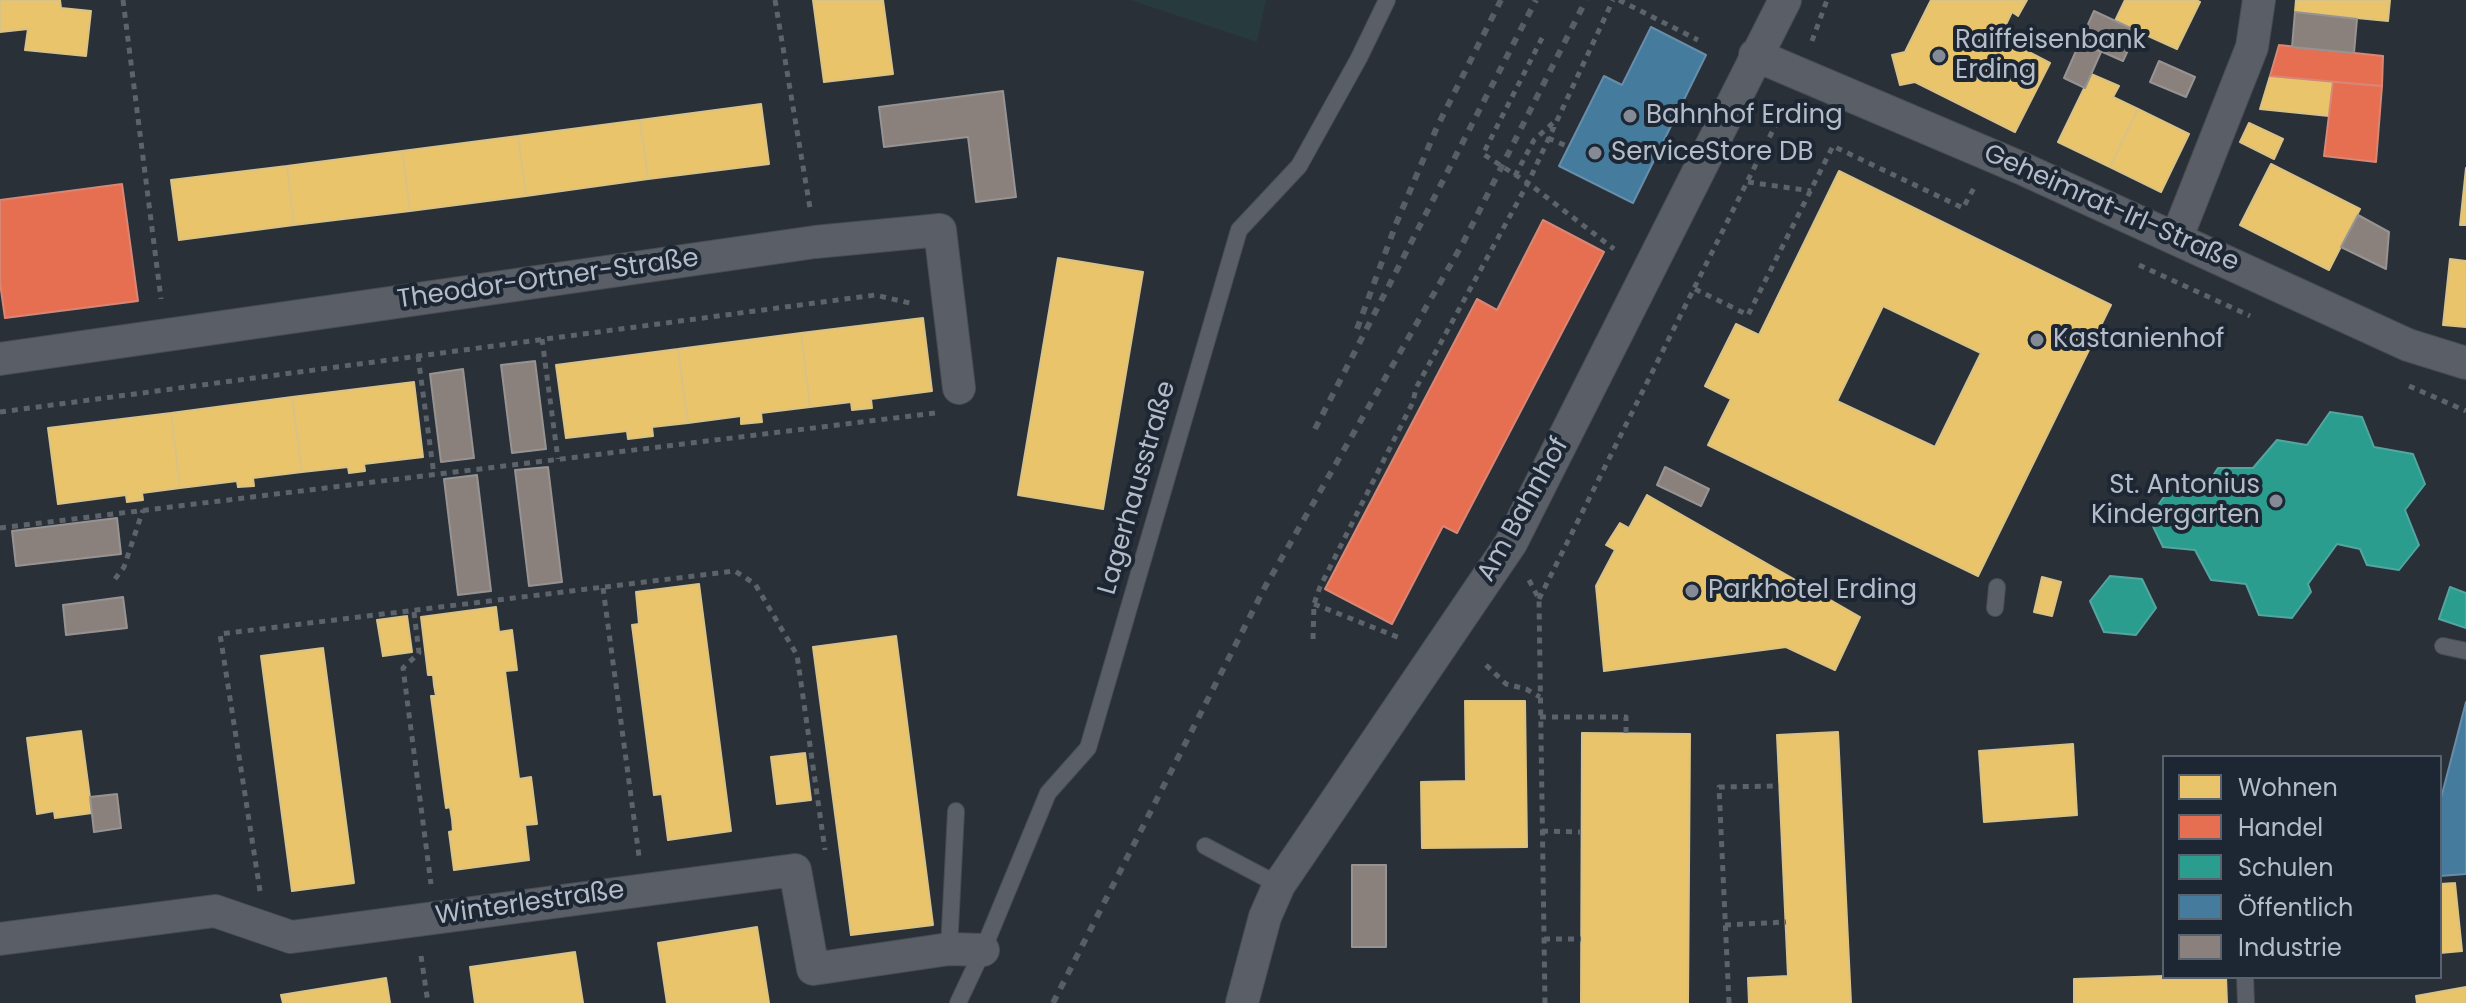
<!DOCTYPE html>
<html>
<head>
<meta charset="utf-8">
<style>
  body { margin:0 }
  #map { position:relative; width:2466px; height:1003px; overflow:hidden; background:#2a3038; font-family:Poppins,sans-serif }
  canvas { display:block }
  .legend { position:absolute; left:2162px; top:755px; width:280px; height:224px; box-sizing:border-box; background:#1d2633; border:2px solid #59626f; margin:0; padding:10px 14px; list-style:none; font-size:24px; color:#b4bcc9 }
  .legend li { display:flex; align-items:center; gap:16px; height:40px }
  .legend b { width:40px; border:2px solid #59626f }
</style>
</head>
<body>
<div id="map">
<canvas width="2466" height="1003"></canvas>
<ul class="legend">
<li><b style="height:22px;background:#e9c46a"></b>Wohnen</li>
<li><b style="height:22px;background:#e76f51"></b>Handel</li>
<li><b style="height:22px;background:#2a9d8f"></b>Schulen</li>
<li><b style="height:22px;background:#457b9d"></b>Öffentlich</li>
<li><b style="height:22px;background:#8a817c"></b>Industrie</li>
</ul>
</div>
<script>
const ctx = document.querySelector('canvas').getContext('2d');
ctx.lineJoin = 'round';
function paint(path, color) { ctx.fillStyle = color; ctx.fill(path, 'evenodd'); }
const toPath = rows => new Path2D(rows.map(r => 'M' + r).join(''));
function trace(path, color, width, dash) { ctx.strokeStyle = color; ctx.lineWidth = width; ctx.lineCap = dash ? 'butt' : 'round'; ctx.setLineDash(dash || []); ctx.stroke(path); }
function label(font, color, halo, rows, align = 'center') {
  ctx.font = font + ' Poppins,sans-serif'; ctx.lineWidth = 8; ctx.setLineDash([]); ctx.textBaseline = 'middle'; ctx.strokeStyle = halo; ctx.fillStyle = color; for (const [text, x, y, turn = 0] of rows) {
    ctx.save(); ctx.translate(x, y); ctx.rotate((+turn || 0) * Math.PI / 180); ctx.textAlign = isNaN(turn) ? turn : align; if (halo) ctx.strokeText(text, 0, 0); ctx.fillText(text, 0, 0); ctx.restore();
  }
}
const green = toPath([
  [1130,0,1266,0,1257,42]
]);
const homes = toPath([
  [0,0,60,0,61,8,91,11,86,56,25,50,28,29,0,32,0,0],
  [813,0,883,0,893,74,824,82,813,0],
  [1931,0,2027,0,2018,16,2012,12,2000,37,2050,63,2015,132,1915,82,1900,85,1892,55,1905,52,1931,0],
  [2125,0,2196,0,2200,2,2177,49,2115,21,2125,0],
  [2296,0,2390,0,2388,21,2295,12,2296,0],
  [2091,74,2119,86,2113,97,2138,109,2110,167,2058,142,2091,74],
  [2270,76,2333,82,2329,116,2260,109,2270,76],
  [761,104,769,164,648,179,640,120,761,104],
  [2138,109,2189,134,2161,192,2110,167,2138,109],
  [640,120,648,179,526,196,518,136,640,120],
  [2249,123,2283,139,2274,159,2240,142,2249,123],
  [518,136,526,196,410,211,402,151,518,136],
  [402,151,410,211,294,225,287,166,402,151],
  [2271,164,2360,209,2329,270,2240,225,2271,164],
  [287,166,294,225,179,240,171,180,287,166],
  [2466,168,2466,225,2460,225,2466,168],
  [1839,171,2111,305,1978,576,1708,445,1731,399,1705,386,1736,324,1759,335,1839,171],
  [1883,306,1981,353,1935,447,1837,401,1883,306],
  [1058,258,1143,272,1103,509,1018,495,1058,258],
  [2450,259,2466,261,2466,327,2443,325,2450,259],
  [923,318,932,391,871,399,872,408,852,410,851,402,810,407,801,333,923,318],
  [801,333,810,407,761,413,762,422,741,424,741,416,688,423,678,349,801,333],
  [678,349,688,423,652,427,653,436,628,439,627,431,566,438,556,365,678,349],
  [414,382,423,457,364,464,365,471,349,473,348,467,302,472,292,397,414,382],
  [292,397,302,472,253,478,254,486,238,487,237,481,180,488,171,413,292,397],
  [171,413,180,488,142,493,143,500,127,502,126,495,58,504,48,428,171,413],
  [1647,495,1860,617,1835,670,1786,647,1604,671,1596,586,1615,550,1606,545,1620,523,1629,528,1647,495],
  [2042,577,2061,582,2052,616,2034,612,2042,577],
  [699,584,731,831,668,840,662,794,654,795,632,625,639,624,636,592,699,584],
  [496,607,499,632,512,630,517,670,505,671,519,779,531,777,537,824,525,825,529,860,454,870,449,832,453,831,452,819,450,807,446,808,431,696,436,696,434,685,433,675,428,675,421,617,496,607],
  [407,616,412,652,383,656,377,620,407,616],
  [896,636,933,925,851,935,813,647,896,636],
  [323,648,354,883,292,891,261,656,323,648],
  [1465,701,1525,701,1527,847,1422,848,1421,782,1466,781,1465,701],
  [81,731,92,813,55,818,54,811,37,814,27,738,81,731],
  [1838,732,1851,1003,1749,1003,1748,978,1788,976,1777,735,1838,732],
  [1582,733,1690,734,1688,1003,1581,1003,1582,733],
  [2073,744,2077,815,1984,822,1979,751,2073,744],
  [805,753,811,800,777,804,771,757,805,753],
  [2455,883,2462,951,2440,953,2440,884,2455,883],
  [757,927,769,1003,667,1003,658,943,757,927],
  [575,952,583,1003,475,1003,470,967,575,952],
  [2164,976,2226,977,2227,1003,2074,1003,2074,979,2164,976],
  [386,978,390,1003,283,1003,281,995,386,978],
  [2466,987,2466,1003,2417,1003,2416,996,2466,987]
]);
const shops = toPath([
  [2279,45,2383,56,2382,86,2270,76,2279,45],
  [2333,82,2382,86,2376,162,2324,156,2333,82],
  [122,184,138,301,5,318,0,283,0,200,122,184],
  [1543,220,1604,252,1457,533,1443,526,1392,624,1325,589,1477,299,1497,310,1543,220]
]);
const schools = toPath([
  [2330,412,2362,417,2374,447,2413,454,2425,484,2405,510,2419,545,2399,570,2367,565,2360,549,2337,544,2308,584,2311,592,2292,618,2259,615,2246,584,2211,580,2195,550,2163,547,2149,518,2168,491,2201,494,2218,468,2253,468,2277,440,2307,445,2330,412],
  [2110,576,2142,579,2156,608,2136,635,2104,632,2090,601,2110,576],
  [2450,587,2466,593,2466,628,2439,619,2450,587]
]);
const public = toPath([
  [1651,27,1706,55,1633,203,1559,166,1604,76,1622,85,1651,27],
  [2466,702,2466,874,2440,876,2440,802,2466,702]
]);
const industry = toPath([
  [2094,11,2137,31,2123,61,2080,42,2094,11],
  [2295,12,2357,19,2354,53,2292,47,2295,12],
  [2080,42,2101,52,2085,88,2064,78,2080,42],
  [2159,61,2195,77,2186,97,2150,82,2159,61],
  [1003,91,1016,197,976,202,968,137,884,147,879,107,1003,91],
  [2358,215,2389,232,2386,269,2341,247,2358,215],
  [535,361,546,449,512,453,501,365,535,361],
  [463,369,474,458,441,462,430,374,463,369],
  [548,467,562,582,529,586,515,470,548,467],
  [1665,467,1709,489,1701,506,1657,485,1665,467],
  [477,475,491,591,458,595,444,479,477,475],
  [117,518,121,554,16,566,12,531,117,518],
  [123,597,127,628,66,635,63,605,123,597],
  [117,794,121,828,94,832,90,797,117,794],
  [1352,865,1386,865,1386,947,1352,947,1352,865]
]);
const path = toPath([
  [123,0,161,299],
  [775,0,810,208],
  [1619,0,1698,40],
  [1542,38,1483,154,1528,183,1613,0],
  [1812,41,1827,0],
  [1548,138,1569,147],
  [1515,176,1534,140,1553,123],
  [1748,182,1811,191],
  [2139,265,2250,316],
  [1695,289,1748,315,1833,146,1963,208,1975,186],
  [542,339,558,459],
  [418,356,434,475],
  [2409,386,2466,411],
  [0,412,875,295,914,304],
  [0,528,935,413],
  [115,579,124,567,143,510],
  [1529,580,1539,599,1545,1003],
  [603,588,639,856],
  [1539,599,1785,106],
  [1314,604,1400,638],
  [414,612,419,653,403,668,431,884],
  [1313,639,1314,604,1320,587,1413,402,1416,388,1528,183,1614,249],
  [1486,665,1506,684,1526,689,1540,697],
  [1540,717,1626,717,1626,733],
  [1542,831,1581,832],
  [260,891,220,634,735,571,755,584,797,655,825,850],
  [1725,925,1786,922],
  [1544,939,1581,939],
  [421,956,428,1003],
  [1729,1003,1719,787,1779,786]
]);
const service = toPath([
  [1995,608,1997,587],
  [2443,646,2466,651],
  [1205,846,1279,885],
  [949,949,956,811],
  [2245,977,2246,1003],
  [958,1003,983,950,1048,793,1088,748,1239,230,1299,166,1359,58,1387,0]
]);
const minor = toPath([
  [1755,55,2021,168,2408,345,2466,363],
  [2177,237,2252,47,2259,0],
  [0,359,815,242,940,230,959,388],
  [0,939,215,911,291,937,795,870,813,969,949,949,983,950],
  [1242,1003,1265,917,1279,885,1511,543,1785,0]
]);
const rail = toPath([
  [1357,329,1396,224,1437,127,1501,0],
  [1315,429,1536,0],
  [1053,1003,1265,587,1463,243,1586,0]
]);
const markers = [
  [1939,56,8,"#848b96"],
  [1630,116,8,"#848b96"],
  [1595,153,8,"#848b96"],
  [2037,340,8,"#848b96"],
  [2276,501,8,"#848b96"],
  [1692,591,8,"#848b96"]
];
const poiNames = [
  ["Raiffeisenbank",1955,41],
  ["Erding",1955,71],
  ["Bahnhof Erding",1646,116],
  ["ServiceStore DB",1611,153],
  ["Kastanienhof",2053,340],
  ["St. Antonius",2260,486,"right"],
  ["Kindergarten",2260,516,"right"],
  ["Parkhotel Erding",1708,591]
];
const streetNames = [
  ["Geheimrat-Irl-Straße",2111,209,24],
  ["Theodor-Ortner-Straße",548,280,-8],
  ["Lagerhausstraße",1138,488,-74],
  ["Am Bahnhof",1524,510,-61],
  ["Winterlestraße",530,904,-8]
];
paint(green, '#273a3e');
paint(homes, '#e9c46a');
trace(homes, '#d9c286', 2);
paint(shops, '#e76f51');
trace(shops, '#d88675', 2);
paint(schools, '#2a9d8f');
trace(schools, '#53a6a0', 2);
paint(public, '#457b9d');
trace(public, '#668eaa', 2);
paint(industry, '#8a817c');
trace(industry, '#979393', 2);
trace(service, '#484c53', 18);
trace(minor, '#484c53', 34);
trace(path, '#5d636a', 5, [6, 6]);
trace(service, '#5a5e66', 16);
trace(minor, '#5a5e66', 32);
trace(rail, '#595d64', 6, [8, 8]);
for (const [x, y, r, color] of markers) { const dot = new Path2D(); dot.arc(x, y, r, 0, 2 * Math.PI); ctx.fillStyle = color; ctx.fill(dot); trace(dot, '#1d2633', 3); }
label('26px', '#b4bcc9', '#1d2633', poiNames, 'left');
label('26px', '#b4bcc9', '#1d2633', streetNames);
</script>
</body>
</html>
